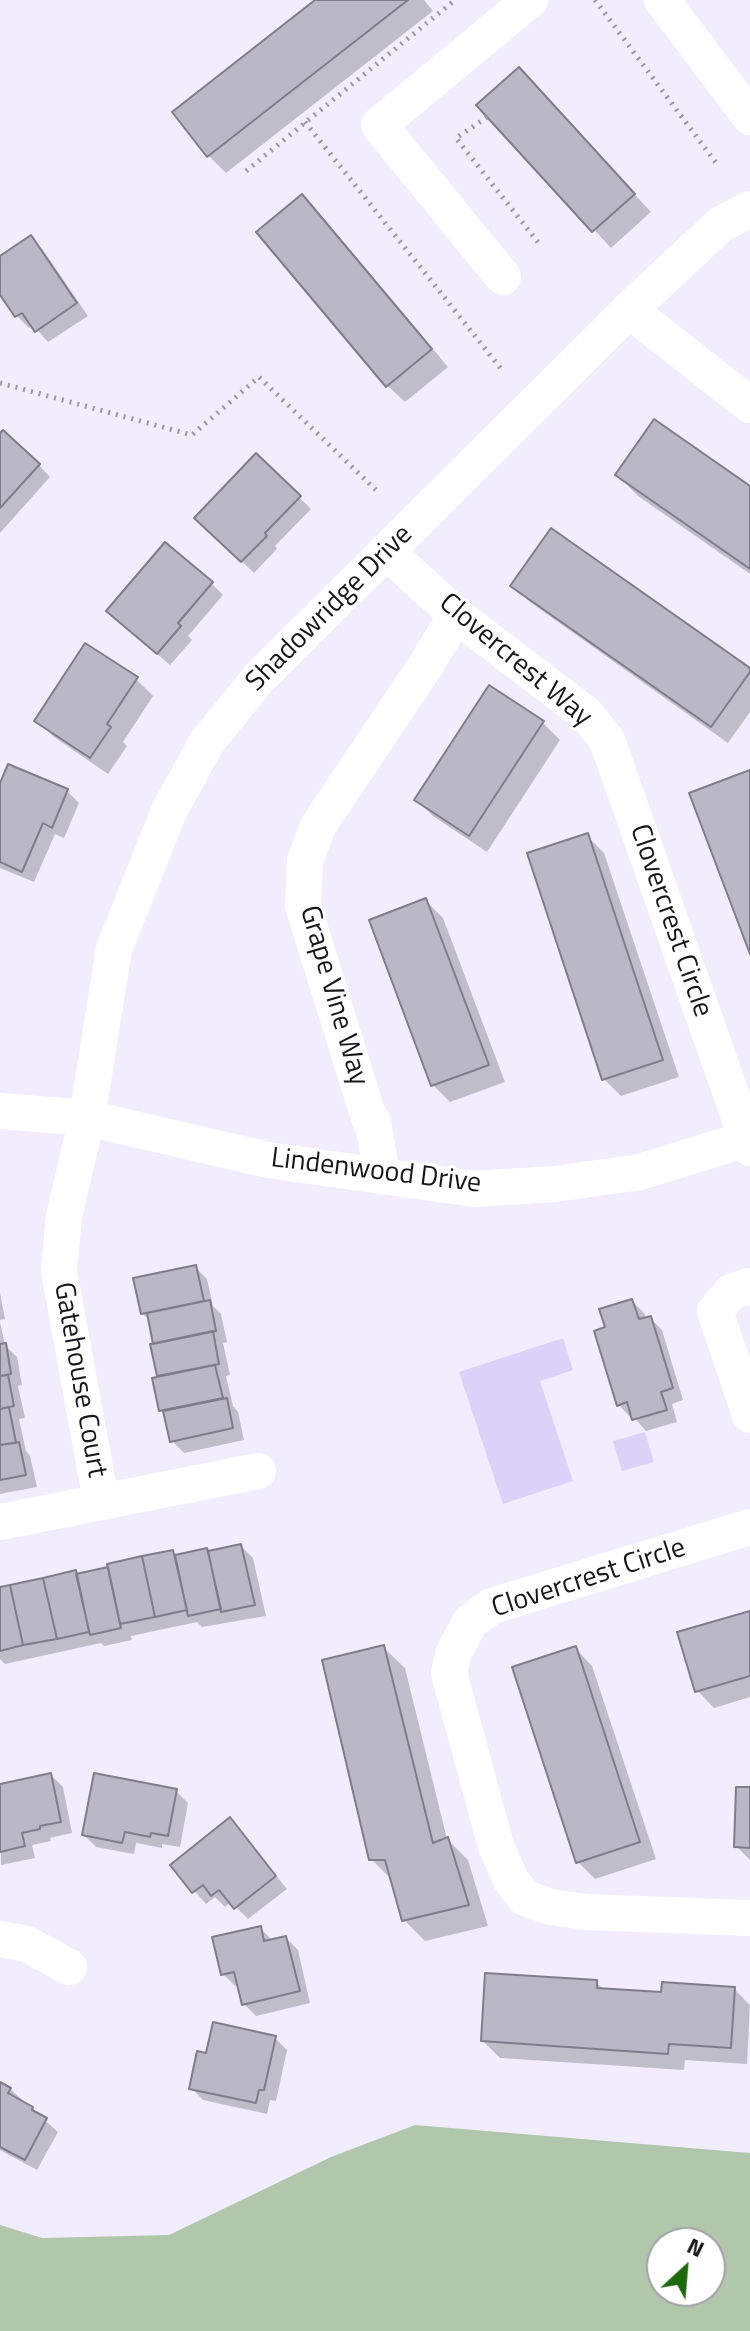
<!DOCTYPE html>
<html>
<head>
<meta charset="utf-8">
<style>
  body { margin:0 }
  #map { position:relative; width:750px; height:2331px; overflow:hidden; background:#f1edfe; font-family:"Titillium Web",sans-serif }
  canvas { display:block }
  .north { position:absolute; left:646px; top:2227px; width:80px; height:80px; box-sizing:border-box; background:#fff; border:2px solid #a2a1a4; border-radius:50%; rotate:26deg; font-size:22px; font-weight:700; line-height:32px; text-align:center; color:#17151b }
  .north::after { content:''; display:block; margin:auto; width:28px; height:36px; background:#1d6a0c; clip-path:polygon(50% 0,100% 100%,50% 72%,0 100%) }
</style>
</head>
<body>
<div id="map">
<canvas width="750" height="2331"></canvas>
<div class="north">N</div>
</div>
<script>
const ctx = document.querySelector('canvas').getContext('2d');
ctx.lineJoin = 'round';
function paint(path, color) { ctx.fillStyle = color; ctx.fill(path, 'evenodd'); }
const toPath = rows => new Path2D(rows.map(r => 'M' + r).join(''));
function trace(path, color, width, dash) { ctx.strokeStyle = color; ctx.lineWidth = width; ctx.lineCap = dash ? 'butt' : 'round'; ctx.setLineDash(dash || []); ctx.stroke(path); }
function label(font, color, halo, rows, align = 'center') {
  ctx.font = font + ' "Titillium Web",sans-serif'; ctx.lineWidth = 6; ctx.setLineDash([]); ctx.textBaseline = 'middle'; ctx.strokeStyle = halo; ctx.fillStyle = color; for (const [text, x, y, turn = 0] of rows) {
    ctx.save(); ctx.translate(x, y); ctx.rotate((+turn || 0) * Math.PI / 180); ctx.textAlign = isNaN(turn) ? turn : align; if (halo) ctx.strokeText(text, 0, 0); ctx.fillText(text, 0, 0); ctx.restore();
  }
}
const green = toPath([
  [415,2125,750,2153,750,2331,0,2331,0,2225,42,2238,169,2235,331,2157],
  [662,2243,710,2243,710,2291,662,2291]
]);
const water = toPath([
  [563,1338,573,1370,540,1381,573,1481,503,1504,459,1372],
  [645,1432,654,1462,622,1471,613,1441]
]);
const shadow = toPath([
  [318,0,424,0,433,11,226,173,209,156,174,112],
  [536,87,651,212,611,248,479,106],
  [302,196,319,213,448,367,405,402,388,386,259,232],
  [31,238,43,250,88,316,48,342,33,325,29,328,17,316,0,291,0,258],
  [0,436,39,465,50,477,0,533],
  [256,456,311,509,275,546,277,549,254,573,197,518],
  [617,475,750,489,750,574,638,496],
  [211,583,223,595,188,636,192,640,170,665,121,623],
  [513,585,750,671,750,712,728,743,530,602],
  [136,679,153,696,123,742,127,746,108,774,54,737,37,720],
  [490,687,543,723,560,740,487,852,433,816,416,799],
  [0,788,67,791,79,803,64,838,55,834,34,882,0,868],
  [587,836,604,853,679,1077,621,1096,604,1079],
  [426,901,443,918,505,1082,450,1102,433,1085],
  [195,1267,207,1279,213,1306,221,1314,227,1342,223,1343,230,1375,226,1376,233,1406,238,1412,244,1440,184,1453,172,1441,167,1416,161,1410,159,1378,152,1346,156,1345,151,1322,142,1313],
  [0,1293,5,1319,0,1320],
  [632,1301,644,1313,646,1319,650,1318,662,1330,683,1400,672,1404,677,1422,646,1431,633,1416,630,1417,619,1405,607,1329],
  [0,1322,5,1345,17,1357,22,1385,18,1386,25,1418,19,1419,26,1451,30,1456,37,1487,0,1494],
  [241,1546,253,1558,266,1616,202,1627,197,1622,131,1636,132,1640,104,1646,101,1643,5,1664,0,1659,0,1589,78,1576,173,1552,178,1557],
  [750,1613,750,1697,714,1708,697,1690],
  [384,1648,405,1668,447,1839,468,1860,488,1926,425,1941,404,1920,392,1880,371,1859],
  [575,1648,592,1666,656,1859,595,1879,578,1862],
  [51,1775,63,1787,72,1833,50,1838,51,1841,32,1845,35,1858,1,1865,0,1786],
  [750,1789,750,1860,736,1846],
  [176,1791,188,1803,180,1847,162,1844,162,1848,136,1843,134,1854,96,1847,84,1835],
  [230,1820,287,1889,248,1919,231,1902,225,1907,215,1897,206,1904,172,1865],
  [260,1928,273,1941,286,1938,298,1950,310,2003,256,2016,244,2004,239,1985,235,1986,223,1974],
  [596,1982,605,1991,663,1994,734,1989,750,2005,747,2064,685,2060,684,2070,500,2058,483,2041],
  [275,2038,287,2050,276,2101,270,2100,267,2114,203,2100,191,2088,208,2056],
  [0,2084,10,2089,58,2132,37,2170,0,2150]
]);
const building = toPath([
  [315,0,408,0,207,157,172,112,315,0],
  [519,67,635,194,592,232,476,105,519,67],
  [302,194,432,349,386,387,256,232,302,194],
  [31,235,77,303,35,332,22,313,15,317,0,295,0,256,31,235],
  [654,419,750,486,750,569,615,475,654,419],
  [3,430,40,464,0,508,0,433,3,430],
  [256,453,301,496,265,533,267,536,241,562,194,518,256,453],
  [551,528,750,668,750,672,711,727,510,586,551,528],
  [165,542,213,582,178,623,181,626,157,654,106,611,165,542],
  [85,643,138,677,107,724,111,727,90,758,34,721,85,643],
  [489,685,544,721,469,836,414,800,489,685],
  [8,764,68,789,52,828,43,823,22,872,0,862,0,783,8,764],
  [750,770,750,954,689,793,750,770],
  [588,833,663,1060,602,1080,527,853,588,833],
  [426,898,489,1065,431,1086,369,920,426,898],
  [196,1265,204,1301,141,1314,133,1278,196,1265],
  [632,1299,639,1319,651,1316,673,1388,661,1392,667,1410,632,1420,627,1402,617,1406,594,1331,605,1327,599,1309,632,1299],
  [210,1300,216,1331,153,1344,147,1313,210,1300],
  [213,1331,219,1364,157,1376,150,1344,213,1331],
  [6,1343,11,1374,0,1376,0,1344,6,1343],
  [215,1365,223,1398,159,1411,152,1378,215,1365],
  [8,1375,14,1406,0,1409,0,1376,8,1375],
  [227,1398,233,1428,170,1442,163,1411,227,1398],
  [9,1407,16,1443,0,1445,0,1409,9,1407],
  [19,1442,26,1475,0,1480,0,1445,19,1442],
  [241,1544,255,1605,221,1612,208,1551,241,1544],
  [207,1548,221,1609,188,1616,175,1555,207,1548],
  [173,1550,187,1610,155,1617,142,1556,173,1550],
  [142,1556,155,1617,120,1624,107,1564,142,1556],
  [108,1567,121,1628,90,1635,76,1574,108,1567],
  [76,1570,89,1632,57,1639,43,1578,76,1570],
  [43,1578,57,1639,23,1645,10,1585,43,1578],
  [10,1585,23,1645,0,1651,0,1587,10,1585],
  [750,1611,750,1676,695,1692,677,1632,750,1611],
  [384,1645,433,1843,448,1837,469,1905,402,1921,385,1860,369,1860,322,1660,384,1645],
  [576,1646,640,1842,576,1863,512,1667,576,1646],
  [51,1773,61,1822,40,1826,40,1829,22,1833,25,1846,0,1852,0,1784,51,1773],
  [94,1773,177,1789,168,1836,151,1833,150,1837,125,1832,122,1843,82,1835,94,1773],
  [736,1787,750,1787,750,1848,734,1847,736,1787],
  [230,1817,276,1876,234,1909,219,1890,211,1896,203,1885,192,1893,170,1865,230,1817],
  [261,1926,264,1941,286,1936,300,1991,242,2005,234,1972,221,1975,212,1937,261,1926],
  [485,1973,597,1980,597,1988,661,1992,662,1982,735,1987,731,2048,669,2044,668,2054,481,2041,485,1973],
  [213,2022,276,2036,264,2090,259,2090,256,2103,189,2089,197,2051,206,2053,213,2022],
  [0,2082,11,2088,8,2093,33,2107,32,2110,47,2118,25,2160,0,2147,0,2082]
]);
const path = toPath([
  [595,0,719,167],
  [487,117,456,138,541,246],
  [305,122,502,370],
  [246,171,455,0],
  [0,383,192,435,259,377,377,491]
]);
const minor = toPath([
  [662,0,750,117],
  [503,277,379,125,530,0],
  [629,310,750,405],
  [386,551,456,615,586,714,607,740,750,1148],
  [0,1111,87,1118,268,1160,474,1189,555,1184,640,1172,750,1138],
  [382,1177,373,1122,370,1121,303,906,305,861,318,826,426,665,456,615],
  [750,1286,731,1292,715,1311,750,1415],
  [101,1501,59,1271,64,1216,87,1118,114,949,169,811,207,742,258,679,629,310,720,225,750,209],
  [0,1522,258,1471],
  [750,1527,492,1606,470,1622,454,1652,449,1673,496,1846,511,1880,525,1898,551,1907,586,1912,750,1918],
  [0,1939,27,1944,69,1967]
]);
const streetNames = [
  ["Shadowridge Drive",330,609,-45],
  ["Clovercrest Way",515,661,40],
  ["Clovercrest Circle",670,921,71],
  ["Grape Vine Way",333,996,74],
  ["Lindenwood Drive",376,1172,7],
  ["Gatehouse Court",79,1380,80],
  ["Clovercrest Circle",589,1579,-18]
];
paint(green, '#b0c7ab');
paint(water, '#dbd2f9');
paint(shadow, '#0003');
paint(building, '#bab7c7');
trace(building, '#7f7c8b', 2);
trace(path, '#9b98a5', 5, [2, 6]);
trace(minor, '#fff', 36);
label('28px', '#17151b', '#fff', streetNames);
</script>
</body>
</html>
